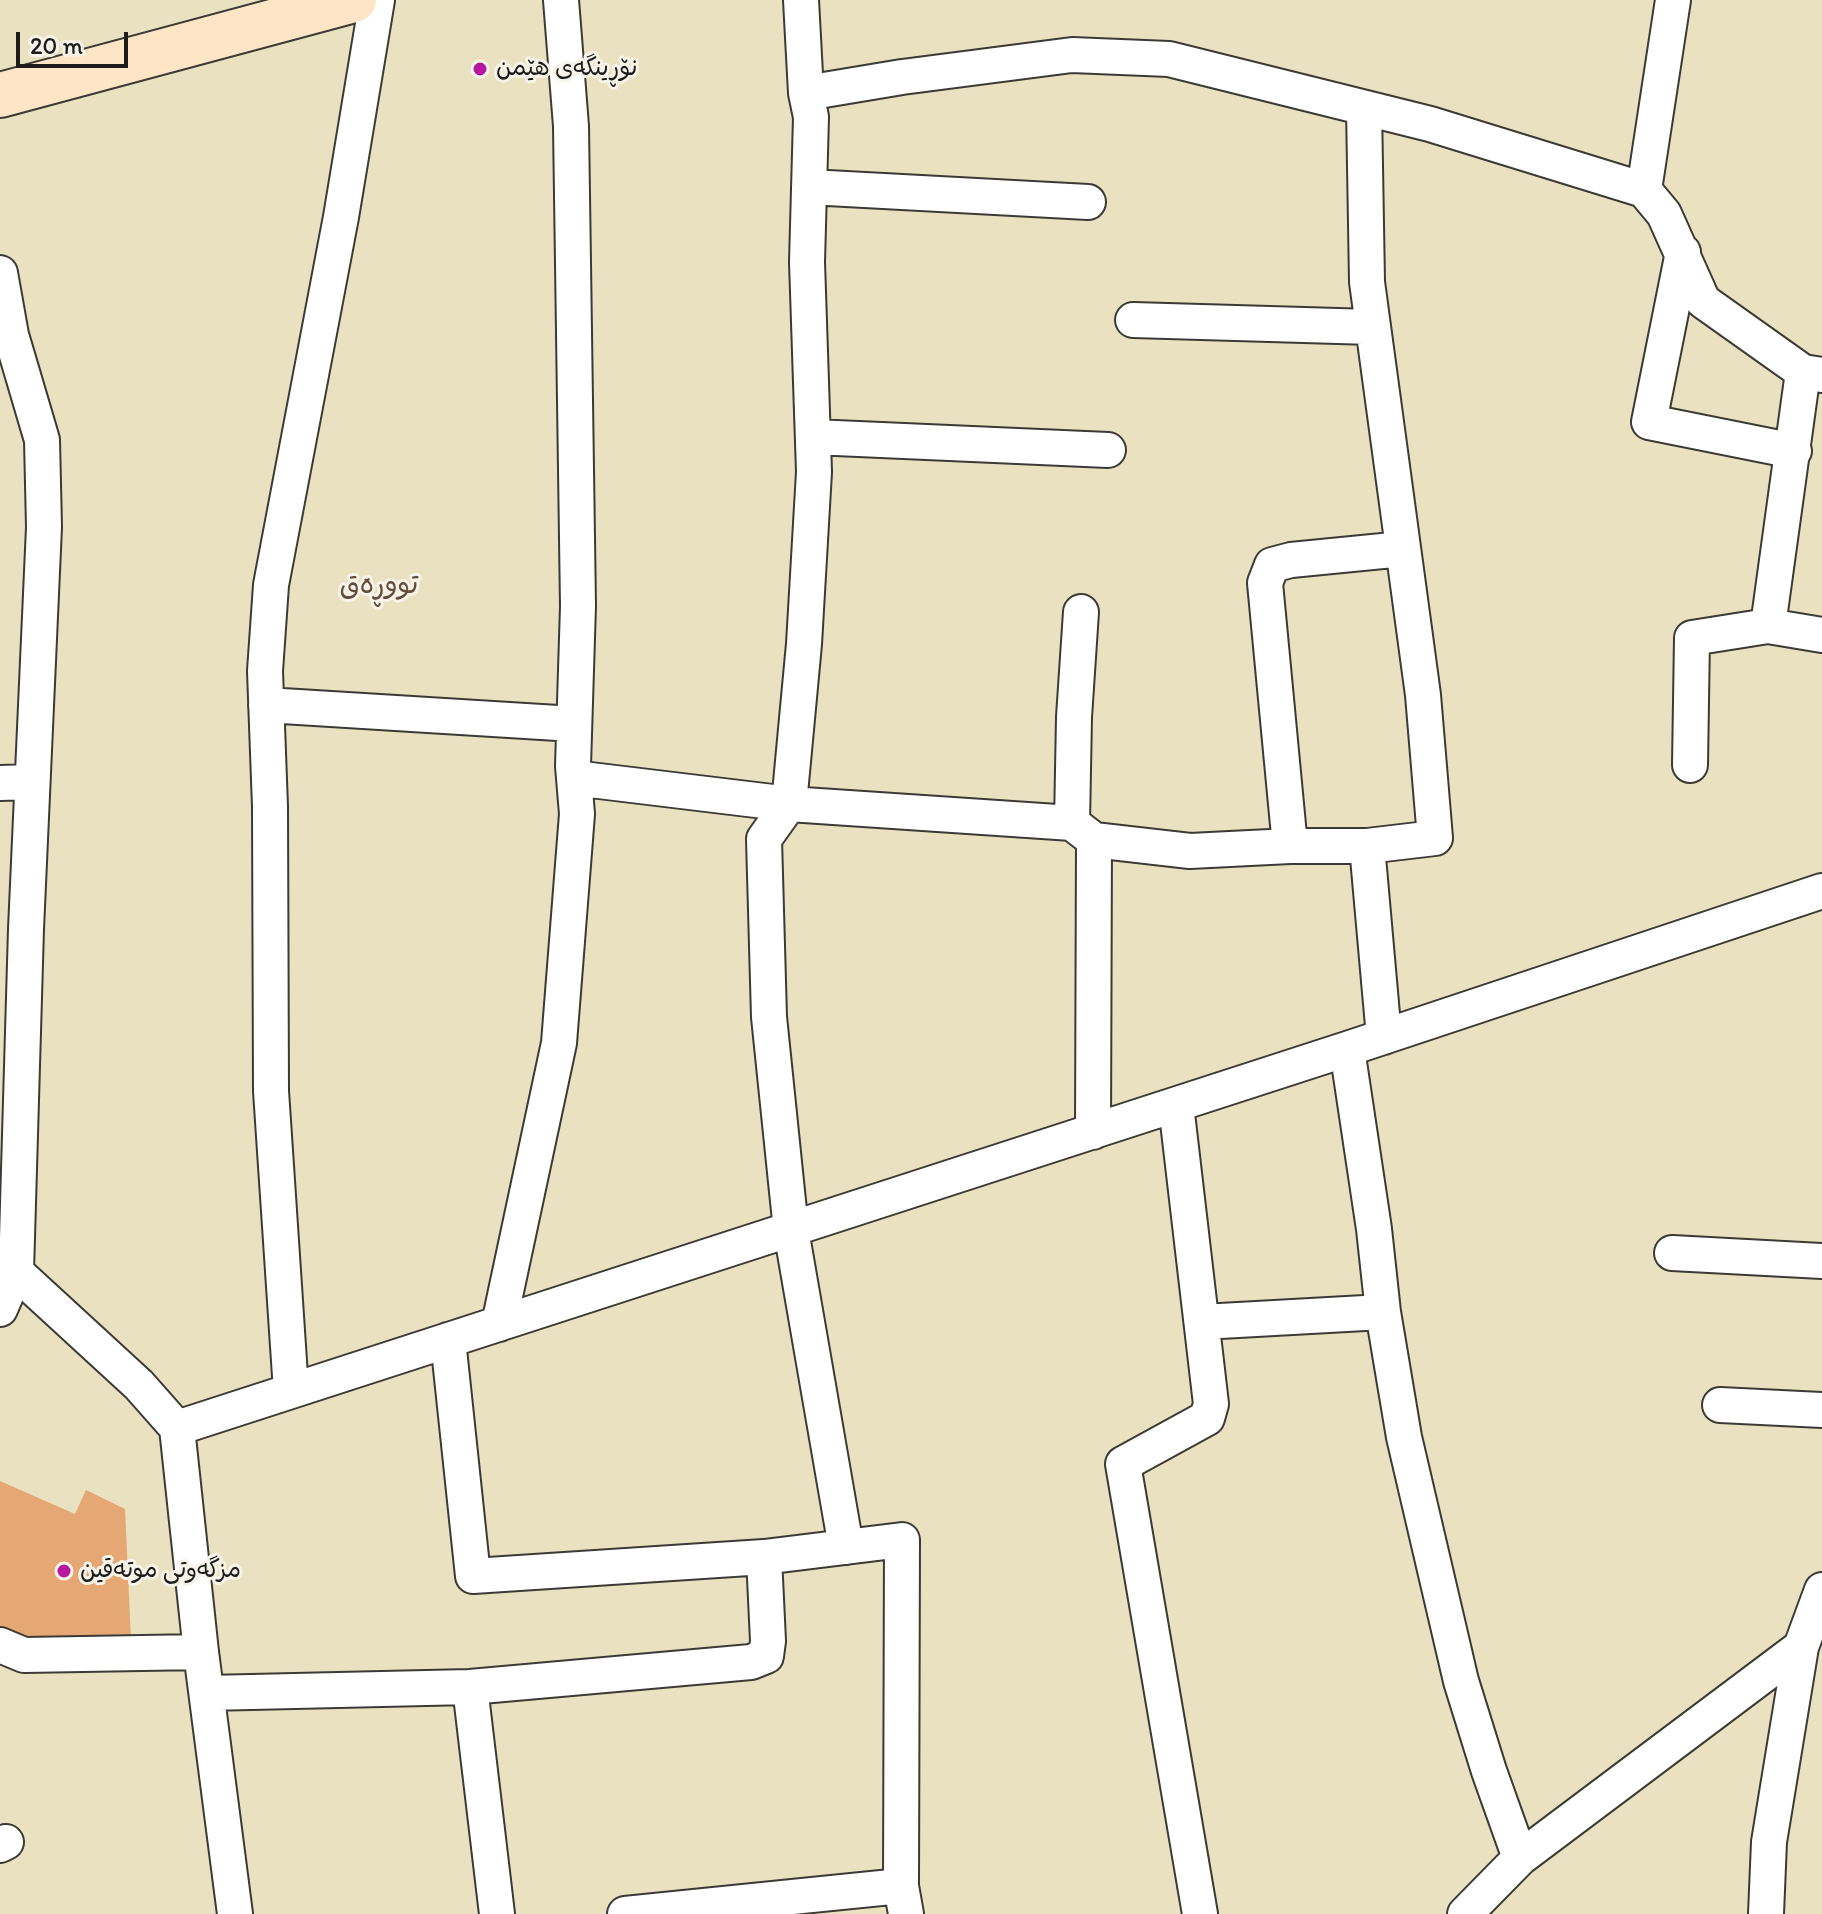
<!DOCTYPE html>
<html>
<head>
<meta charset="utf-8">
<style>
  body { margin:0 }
  #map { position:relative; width:1822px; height:1914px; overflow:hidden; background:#eae1c0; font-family:Itim,sans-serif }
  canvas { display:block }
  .scale { position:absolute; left:16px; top:32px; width:112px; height:36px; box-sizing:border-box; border:4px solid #1c1c1c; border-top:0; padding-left:10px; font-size:24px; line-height:28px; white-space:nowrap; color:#1c1c1c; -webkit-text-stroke:6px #f7f3e8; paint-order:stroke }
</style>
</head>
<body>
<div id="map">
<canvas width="1822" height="1914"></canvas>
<div class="scale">20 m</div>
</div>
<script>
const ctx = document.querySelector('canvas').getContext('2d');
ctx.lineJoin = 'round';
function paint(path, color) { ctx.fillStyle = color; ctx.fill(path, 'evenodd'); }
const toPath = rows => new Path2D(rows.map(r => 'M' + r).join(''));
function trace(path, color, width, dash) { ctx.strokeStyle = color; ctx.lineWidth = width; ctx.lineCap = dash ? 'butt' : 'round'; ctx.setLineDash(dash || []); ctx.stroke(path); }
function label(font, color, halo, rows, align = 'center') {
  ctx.font = font + ' Itim,"Playpen Sans Arabic",sans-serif'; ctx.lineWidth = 6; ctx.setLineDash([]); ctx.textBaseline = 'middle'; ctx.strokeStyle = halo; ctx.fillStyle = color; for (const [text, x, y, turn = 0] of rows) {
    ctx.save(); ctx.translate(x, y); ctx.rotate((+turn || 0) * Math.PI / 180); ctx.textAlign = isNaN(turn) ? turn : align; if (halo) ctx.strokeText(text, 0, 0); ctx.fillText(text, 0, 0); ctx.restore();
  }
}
const building = toPath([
  [0,1481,75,1514,86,1490,125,1509,131,1640,42,1646,0,1628]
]);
const street = toPath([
  [801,0,806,93,811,117,807,262,814,472,804,644,789,804,764,839,769,1017,791,1230,846,1547],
  [806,93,902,77,1072,55,1169,59,1430,124,1644,190,1664,214,1703,301,1803,372,1822,375],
  [809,187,1088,202],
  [1644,190,1673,0],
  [1683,252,1649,422,1794,451],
  [0,273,11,335,42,440,44,527,26,929,16,1272,139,1385,177,1428,201,1652,235,1914],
  [1133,320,1372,327],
  [813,437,1108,450],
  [1768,626,1803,372],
  [266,705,574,724],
  [1690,765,1692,638,1768,626,1822,635],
  [574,778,789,804,1072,823,1094,840,1190,851,1290,846,1367,846,1435,838,1423,695,1367,282,1364,108],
  [0,783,32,782],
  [1072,823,1074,717,1081,612],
  [1290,846,1265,583,1272,565,1291,560,1403,549],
  [1367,846,1384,1037],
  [1347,1049,1374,1229,1383,1312,1404,1437,1461,1681,1489,1771,1520,1858],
  [1176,1105,1211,1404,1207,1418,1123,1464,1200,1914],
  [1093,1132,1094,840],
  [1672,1253,1822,1261],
  [0,1309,16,1272],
  [1202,1322,1383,1312],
  [499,1324,559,1043,577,814,573,766,578,606,571,126,561,0],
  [448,1340,473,1576,764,1557,902,1540,901,1886,906,1914],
  [291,1391,271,1091,270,807,265,671,271,585,341,217,377,0],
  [1720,1405,1822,1410],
  [177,1428,1347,1049,1822,891],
  [0,1645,24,1655,201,1652],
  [470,1687,497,1914],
  [207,1693,470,1687,751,1662,766,1656,768,1641,764,1557],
  [0,1845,6,1842],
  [625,1914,901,1886],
  [1465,1914,1520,1858,1801,1647],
  [1766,1914,1769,1842,1801,1647,1822,1590]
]);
const secondary = toPath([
  [0,95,354,0]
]);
const markers = [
  [480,69,8,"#b5179e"],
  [64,1571,8,"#b5179e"]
];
const poiNames = [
  ["نۆڕینگەی هێمن",496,69],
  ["مزگەوتی موتەقین",80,1571]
];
const quarterNames = [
  ["تووڕەق",379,586]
];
paint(building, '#e5a774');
trace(street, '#3b3a35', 38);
trace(secondary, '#3b3a35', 48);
trace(street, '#fff', 34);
trace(secondary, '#fde5c5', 44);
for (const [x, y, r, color] of markers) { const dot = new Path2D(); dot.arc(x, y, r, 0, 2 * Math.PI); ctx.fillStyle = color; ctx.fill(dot); trace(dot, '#f7f3e8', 3); }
label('24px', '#1c1c1c', '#f7f3e8', poiNames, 'left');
label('28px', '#624d3b', '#f7f3e8', quarterNames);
</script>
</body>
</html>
